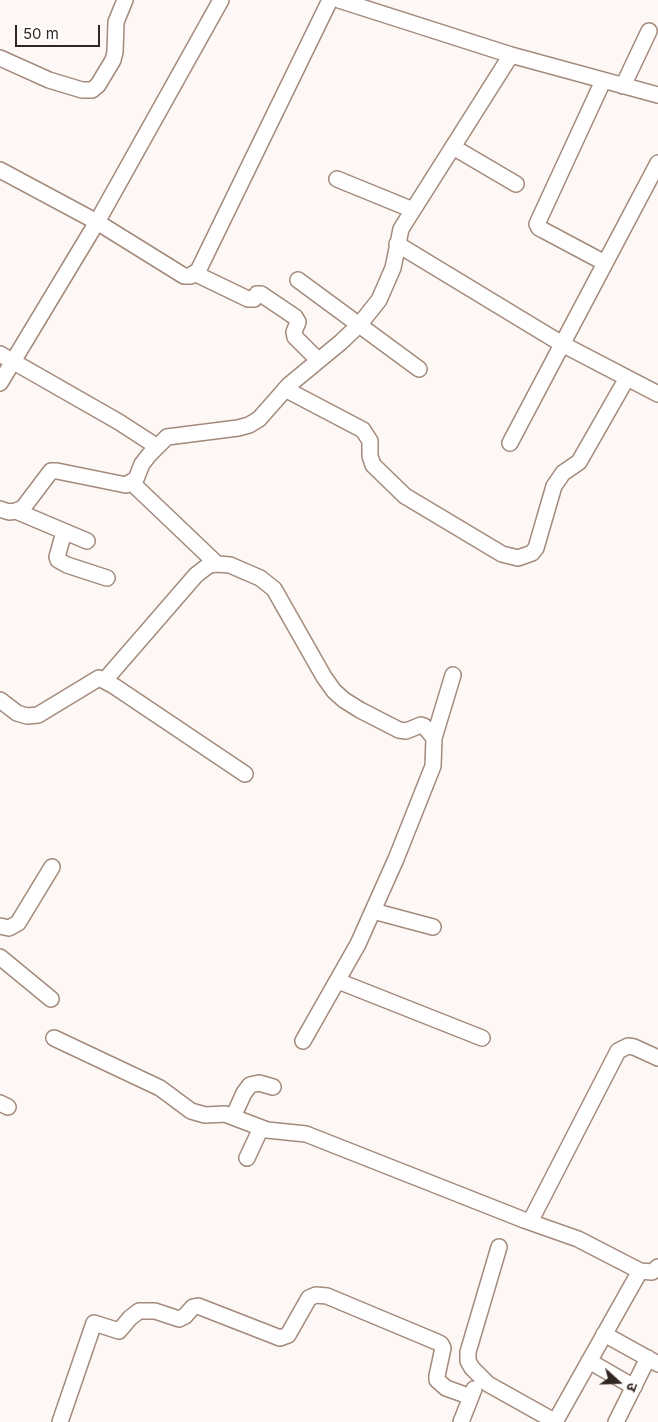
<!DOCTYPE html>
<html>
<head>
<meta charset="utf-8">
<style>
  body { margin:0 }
  #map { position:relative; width:658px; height:1422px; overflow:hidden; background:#fdf8f5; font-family:Inter,"Noto Sans Devanagari",sans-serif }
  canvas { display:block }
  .north { position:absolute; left:593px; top:1357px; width:50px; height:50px; -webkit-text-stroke:4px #fff; paint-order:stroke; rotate:110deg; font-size:14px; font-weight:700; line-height:20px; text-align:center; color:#312722 }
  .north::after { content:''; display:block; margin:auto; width:18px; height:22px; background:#312722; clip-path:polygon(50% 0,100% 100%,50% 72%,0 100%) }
  .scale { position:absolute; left:15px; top:25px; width:85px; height:22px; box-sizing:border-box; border:2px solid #312722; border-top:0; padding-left:6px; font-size:15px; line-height:18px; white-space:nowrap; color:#312722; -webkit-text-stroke:4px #fff; paint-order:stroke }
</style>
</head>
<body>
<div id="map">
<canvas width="658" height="1422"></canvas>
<div class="north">उ</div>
<div class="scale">50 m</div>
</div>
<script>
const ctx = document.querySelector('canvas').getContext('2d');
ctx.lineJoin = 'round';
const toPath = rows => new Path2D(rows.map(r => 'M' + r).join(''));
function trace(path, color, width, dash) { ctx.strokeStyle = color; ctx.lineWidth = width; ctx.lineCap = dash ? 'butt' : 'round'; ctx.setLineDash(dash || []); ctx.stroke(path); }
const minor = toPath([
  [339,0,511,55,658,95],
  [0,58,49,80,82,90,92,90,98,85,113,60,115,52,116,22,125,0],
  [603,81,537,224,539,228,543,230,605,263],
  [623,86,649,31],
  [453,147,516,184],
  [0,170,97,222,184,276,191,276,198,271,330,0],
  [337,179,413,210],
  [397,244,562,344,658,394],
  [194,273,248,299,254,299,257,294,261,294,295,317,298,322,294,332,295,337,318,360],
  [298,280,419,369],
  [0,354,119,422,156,446],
  [0,383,97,222,221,0],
  [285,389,363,430,370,441,370,456,373,465,405,496,502,554,518,558,532,553,536,548,554,486,563,473,579,462,627,378],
  [510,443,658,163],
  [132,483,217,564],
  [0,509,9,512,16,511,23,508,51,471,57,471,126,485,136,479,142,464,149,455,167,437,238,428,249,425,259,419,289,385,341,342,360,324,379,300,393,268,401,229,511,55],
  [16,511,87,541],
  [64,532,57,557,58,560,67,565,107,578],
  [105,680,196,575,209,565,217,564,230,565,260,578,274,589,324,677,334,691,344,700,360,710,399,730,406,731,421,725,424,726,434,738],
  [0,700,17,713,27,716,38,715,99,678,114,686,245,774],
  [373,911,433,927],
  [0,926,9,928,18,923,52,867],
  [0,957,51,999],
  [338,981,482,1038],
  [54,1038,160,1088,191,1111,205,1115,225,1114,267,1130,306,1134,524,1220,578,1239,640,1271,652,1272,658,1267],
  [303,1041,358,944,396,859,433,766,434,738,453,675],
  [0,1103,8,1107],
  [233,1117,244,1093,250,1085,259,1083,273,1087],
  [247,1158,261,1128],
  [530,1222,618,1051,628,1046,634,1047,658,1058],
  [499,1247,468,1352,468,1361,472,1368,488,1384,556,1422],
  [604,1334,658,1364],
  [589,1361,634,1387],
  [60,1422,94,1323,119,1331,130,1318,139,1311,155,1311,179,1319,185,1316,193,1307,198,1306,280,1338,288,1335,309,1298,316,1295,327,1296,437,1342,441,1344,443,1348,437,1376,437,1380,446,1388,471,1397],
  [461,1422,474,1389],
  [555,1422,640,1271],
  [616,1422,648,1358]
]);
trace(minor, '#a38a7c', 18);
trace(minor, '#fff', 15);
</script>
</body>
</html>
